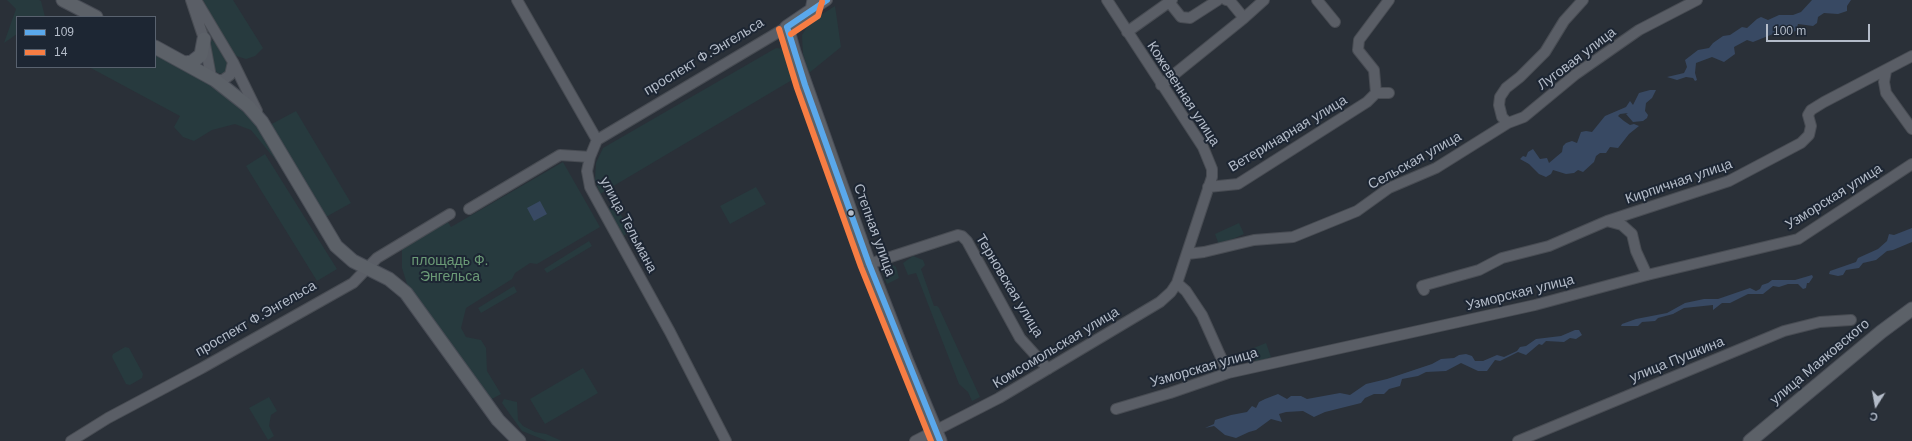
<!DOCTYPE html>
<html>
<head>
<meta charset="utf-8">
<style>
  body { margin:0 }
  #map { position:relative; width:1912px; height:441px; overflow:hidden; background:#2a3038; font-family:Helvetica,sans-serif }
  canvas { display:block }
  .legend { position:absolute; left:16px; top:16px; width:140px; height:52px; box-sizing:border-box; background:#1d2633; border:1px solid #59626f; margin:0; padding:5px 7px; list-style:none; font-size:12px; color:#b4bcc9 }
  .legend li { display:flex; align-items:center; gap:8px; height:20px }
  .legend b { width:20px; border:1px solid #59626f }
  .north { position:absolute; left:1856px; top:385px; width:40px; height:40px; -webkit-text-stroke:3px #1d2633; paint-order:stroke; rotate:191deg; font-size:11px; font-weight:700; line-height:16px; text-align:center; color:#b4bcc9 }
  .north::after { content:''; display:block; margin:auto; width:14px; height:18px; background:#b4bcc9; clip-path:polygon(50% 0,100% 100%,50% 72%,0 100%) }
  .scale { position:absolute; left:1766px; top:24px; width:104px; height:18px; box-sizing:border-box; border:2px solid #b4bcc9; border-top:0; padding-left:5px; font-size:12px; line-height:14px; white-space:nowrap; color:#b4bcc9; -webkit-text-stroke:3px #1d2633; paint-order:stroke }
</style>
</head>
<body>
<div id="map">
<canvas width="1912" height="441"></canvas>
<ul class="legend">
<li><b style="height:5px;background:#5aa8eb"></b>109</li>
<li><b style="height:5px;background:#f77d43"></b>14</li>
</ul>
<div class="north">С</div>
<div class="scale">100 m</div>
</div>
<script>
const ctx = document.querySelector('canvas').getContext('2d');
ctx.lineJoin = 'round';
function paint(path, color) { ctx.fillStyle = color; ctx.fill(path, 'evenodd'); }
const toPath = rows => new Path2D(rows.map(r => 'M' + r).join(''));
function trace(path, color, width, dash) { ctx.strokeStyle = color; ctx.lineWidth = width; ctx.lineCap = dash ? 'butt' : 'round'; ctx.setLineDash(dash || []); ctx.stroke(path); }
function label(font, color, halo, rows, align = 'center') {
  ctx.font = font + ' Helvetica,sans-serif'; ctx.lineWidth = 4; ctx.setLineDash([]); ctx.textBaseline = 'middle'; ctx.strokeStyle = halo; ctx.fillStyle = color; for (const [text, x, y, turn = 0] of rows) {
    ctx.save(); ctx.translate(x, y); ctx.rotate((+turn || 0) * Math.PI / 180); ctx.textAlign = isNaN(turn) ? turn : align; if (halo) ctx.strokeText(text, 0, 0); ctx.fillText(text, 0, 0); ctx.restore();
  }
}
const green = toPath([
  [7,0,39,0,41,1,45,17,17,17,17,34,4,43,16,9],
  [203,0,233,0,263,48,255,56,246,59,233,55],
  [835,6,841,47,809,73,803,54,802,35,811,21],
  [212,40,217,45,228,64,227,70,223,74,218,73,215,71,208,42],
  [776,48,785,49,790,55,797,77,600,194,595,180,596,163,603,148],
  [155,55,202,79,230,97,257,123,284,170,251,130,235,124,212,130,194,141,183,137,174,127,180,116,89,67,155,67],
  [296,111,351,203,324,218,268,126],
  [265,154,337,269,317,281,246,166],
  [563,162,600,227,537,264,530,263,515,273,512,279,466,308,461,328,466,337,481,340,486,348,487,371,501,394,490,400,407,284,402,268,402,248,448,222,451,227],
  [756,187,766,204,730,224,720,206],
  [615,205,631,231,622,237,606,209],
  [1239,223,1244,234,1219,245,1215,234],
  [589,241,592,246,547,273,544,269],
  [913,256,923,260,925,265,921,269,934,306,937,306,939,308,980,397,972,401,968,392,959,384,916,273,908,275,903,263],
  [889,265,893,265,896,267,899,278,887,284,881,269],
  [514,286,517,292,481,313,478,308],
  [1266,343,1271,357,1256,363,1251,349],
  [125,347,129,348,143,374,142,378,130,385,126,384,112,357,113,354],
  [583,368,598,393,545,424,530,399],
  [269,397,277,411,271,415,269,426,274,436,268,440,249,408],
  [504,399,517,402,518,420,523,426,535,432,546,434,562,441,547,441,522,431,502,403]
]);
const water = toPath([
  [1812,0,1851,0,1847,6,1847,11,1838,14,1824,13,1818,17,1817,23,1813,26,1798,24,1796,31,1785,34,1778,32,1753,42,1747,40,1734,47,1735,54,1724,62,1712,57,1696,63,1695,73,1697,80,1695,81,1693,78,1686,77,1677,80,1667,77,1684,73,1687,67,1685,60,1698,50,1709,48,1713,43,1723,36,1730,35,1742,27,1747,28,1757,19,1761,17,1768,20,1779,15,1793,15,1801,12],
  [1650,90,1656,90,1652,98,1646,103,1645,111,1648,115,1647,118,1643,121,1633,122,1626,114,1628,113,1620,114,1618,116,1624,121,1630,125,1634,124,1639,126,1629,134,1618,148,1610,147,1606,153,1600,153,1596,156,1594,162,1583,172,1578,170,1574,173,1566,174,1553,170,1551,174,1546,177,1539,174,1529,164,1520,159,1523,156,1526,157,1528,152,1533,149,1540,159,1547,158,1549,163,1562,152,1563,146,1566,143,1572,141,1577,143,1581,132,1586,131,1592,132,1605,116,1626,107,1630,101,1633,105,1639,93],
  [540,201,547,214,534,221,527,208],
  [1912,228,1912,242,1893,250,1887,251,1876,260,1863,263,1859,268,1846,270,1843,275,1838,276,1829,274,1830,271,1856,262,1858,258,1878,249,1887,241,1889,234,1894,235],
  [1812,275,1813,277,1809,283,1807,283,1806,288,1803,289,1798,284,1788,284,1779,287,1773,286,1763,294,1748,294,1730,303,1722,303,1713,310,1713,305,1684,308,1673,314,1658,318,1655,321,1642,322,1638,326,1621,326,1622,324,1636,319,1667,313,1685,303,1704,299,1718,299,1750,288,1756,291,1760,289,1762,285,1768,283,1772,280,1795,280],
  [1575,330,1579,330,1582,335,1576,339,1570,338,1564,342,1546,341,1542,345,1539,344,1526,355,1518,352,1500,361,1495,360,1487,371,1478,371,1461,363,1446,371,1426,372,1418,376,1402,379,1400,386,1389,389,1384,394,1374,394,1365,398,1361,403,1325,412,1314,417,1303,411,1286,412,1279,414,1282,422,1271,419,1256,430,1249,432,1236,438,1225,435,1214,426,1205,428,1214,424,1215,420,1231,415,1247,412,1252,406,1256,408,1259,402,1265,399,1278,394,1287,399,1291,396,1301,396,1307,399,1340,393,1350,395,1366,384,1387,379,1432,364,1441,359,1454,358,1459,355,1466,354,1472,356,1475,361,1483,361,1497,355,1504,357,1517,351,1520,347,1526,346,1536,339,1561,336]
]);
const minor = toPath([
  [191,0,204,39,211,77],
  [196,0,233,62,230,75,223,80,215,80],
  [517,0,597,140,590,157,587,171,590,187,670,332,726,441],
  [1226,0,1230,1,1244,18],
  [1317,0,1335,22],
  [1389,0,1359,40,1358,50,1374,70,1376,93,1389,93],
  [1169,2,1181,17,1190,18,1218,0],
  [812,10,827,0],
  [1127,32,1172,0],
  [233,62,257,111],
  [1886,71,1884,82,1886,93,1912,129],
  [1161,85,1244,18,1264,0],
  [1508,123,1502,117,1499,105,1500,97,1506,88,1520,77,1545,52,1564,21,1583,0],
  [597,140,787,27],
  [1208,187,1238,184,1367,102,1376,93],
  [469,209,560,155,590,157],
  [1607,221,1622,225,1632,234,1636,251,1647,275],
  [1187,254,1204,252,1254,240,1293,237,1357,211,1389,188,1436,168,1508,123,1524,117,1576,74,1639,30,1697,0],
  [869,264,958,235,962,236,967,241,1020,338,1048,369],
  [1177,283,1186,291,1202,315,1228,373],
  [1424,290,1422,286,1479,270,1502,258,1549,246,1607,221,1729,181,1801,143,1809,135,1811,126,1808,115,1811,110,1824,102,1912,56],
  [1116,409,1170,393,1228,373,1535,305,1647,275,1798,239,1912,164],
  [71,441,108,418,202,368,353,283,377,258,450,214],
  [915,441,999,398,1160,302,1171,292,1177,283,1212,177,1212,169,1203,147,1107,0],
  [1518,441,1784,331,1820,322,1851,320]
]);
const major = toPath([
  [63,0,96,17],
  [814,0,812,10,787,27,794,52,869,264,907,362,940,441],
  [155,47,215,80,248,106,262,122,336,246,353,261,389,279,406,293,498,420,519,441],
  [185,63,192,62,201,55,204,39],
  [1750,441,1881,332,1912,309]
]);
const bus1 = toPath([
  [787,27,805,85,869,264,940,441],
  [787,27,827,0]
]);
const bus2 = toPath([
  [779,29,797,88,861,267,931,441],
  [791,34,818,16,822,2]
]);
const markers = [
  [851,213,3.5,"#b4bcc9"]
];
const streetNames = [
  ["проспект Ф.Энгельса",704,57,-31],
  ["Луговая улица",1577,59,-37],
  ["Кожевенная улица",1183,94,57],
  ["Ветеринарная улица",1288,134,-31],
  ["Сельская улица",1415,161,-29],
  ["Кирпичная улица",1679,182,-19],
  ["Узморская улица",1834,197,-32],
  ["улица Тельмана",628,225,62],
  ["Степная улица",874,230,70],
  ["Терновская улица",1009,286,59],
  ["Узморская улица",1520,293,-14],
  ["проспект Ф.Энгельса",256,319,-30],
  ["Комсомольская улица",1056,348,-31],
  ["улица Пушкина",1677,360,-22],
  ["улица Маяковского",1820,362,-40],
  ["Узморская улица",1204,368,-16]
];
const parkNames = [
  ["площадь Ф.",450,261],
  ["Энгельса",450,277]
];
paint(green, '#273a3e');
paint(water, '#384963');
trace(minor, '#484c53', 12);
trace(major, '#484c55', 15);
trace(minor, '#5a5e66', 10);
trace(major, '#5c6168', 13);
trace(bus1, '#5aa8eb', 6);
trace(bus2, '#f77d43', 6);
for (const [x, y, r, color] of markers) { const dot = new Path2D(); dot.arc(x, y, r, 0, 2 * Math.PI); ctx.fillStyle = color; ctx.fill(dot); trace(dot, '#1d2633', 1.5); }
label('14px', '#b4bcc9', '#1d2633', streetNames);
label('14px', '#6b9a76', '#1d2633', parkNames);
</script>
</body>
</html>
